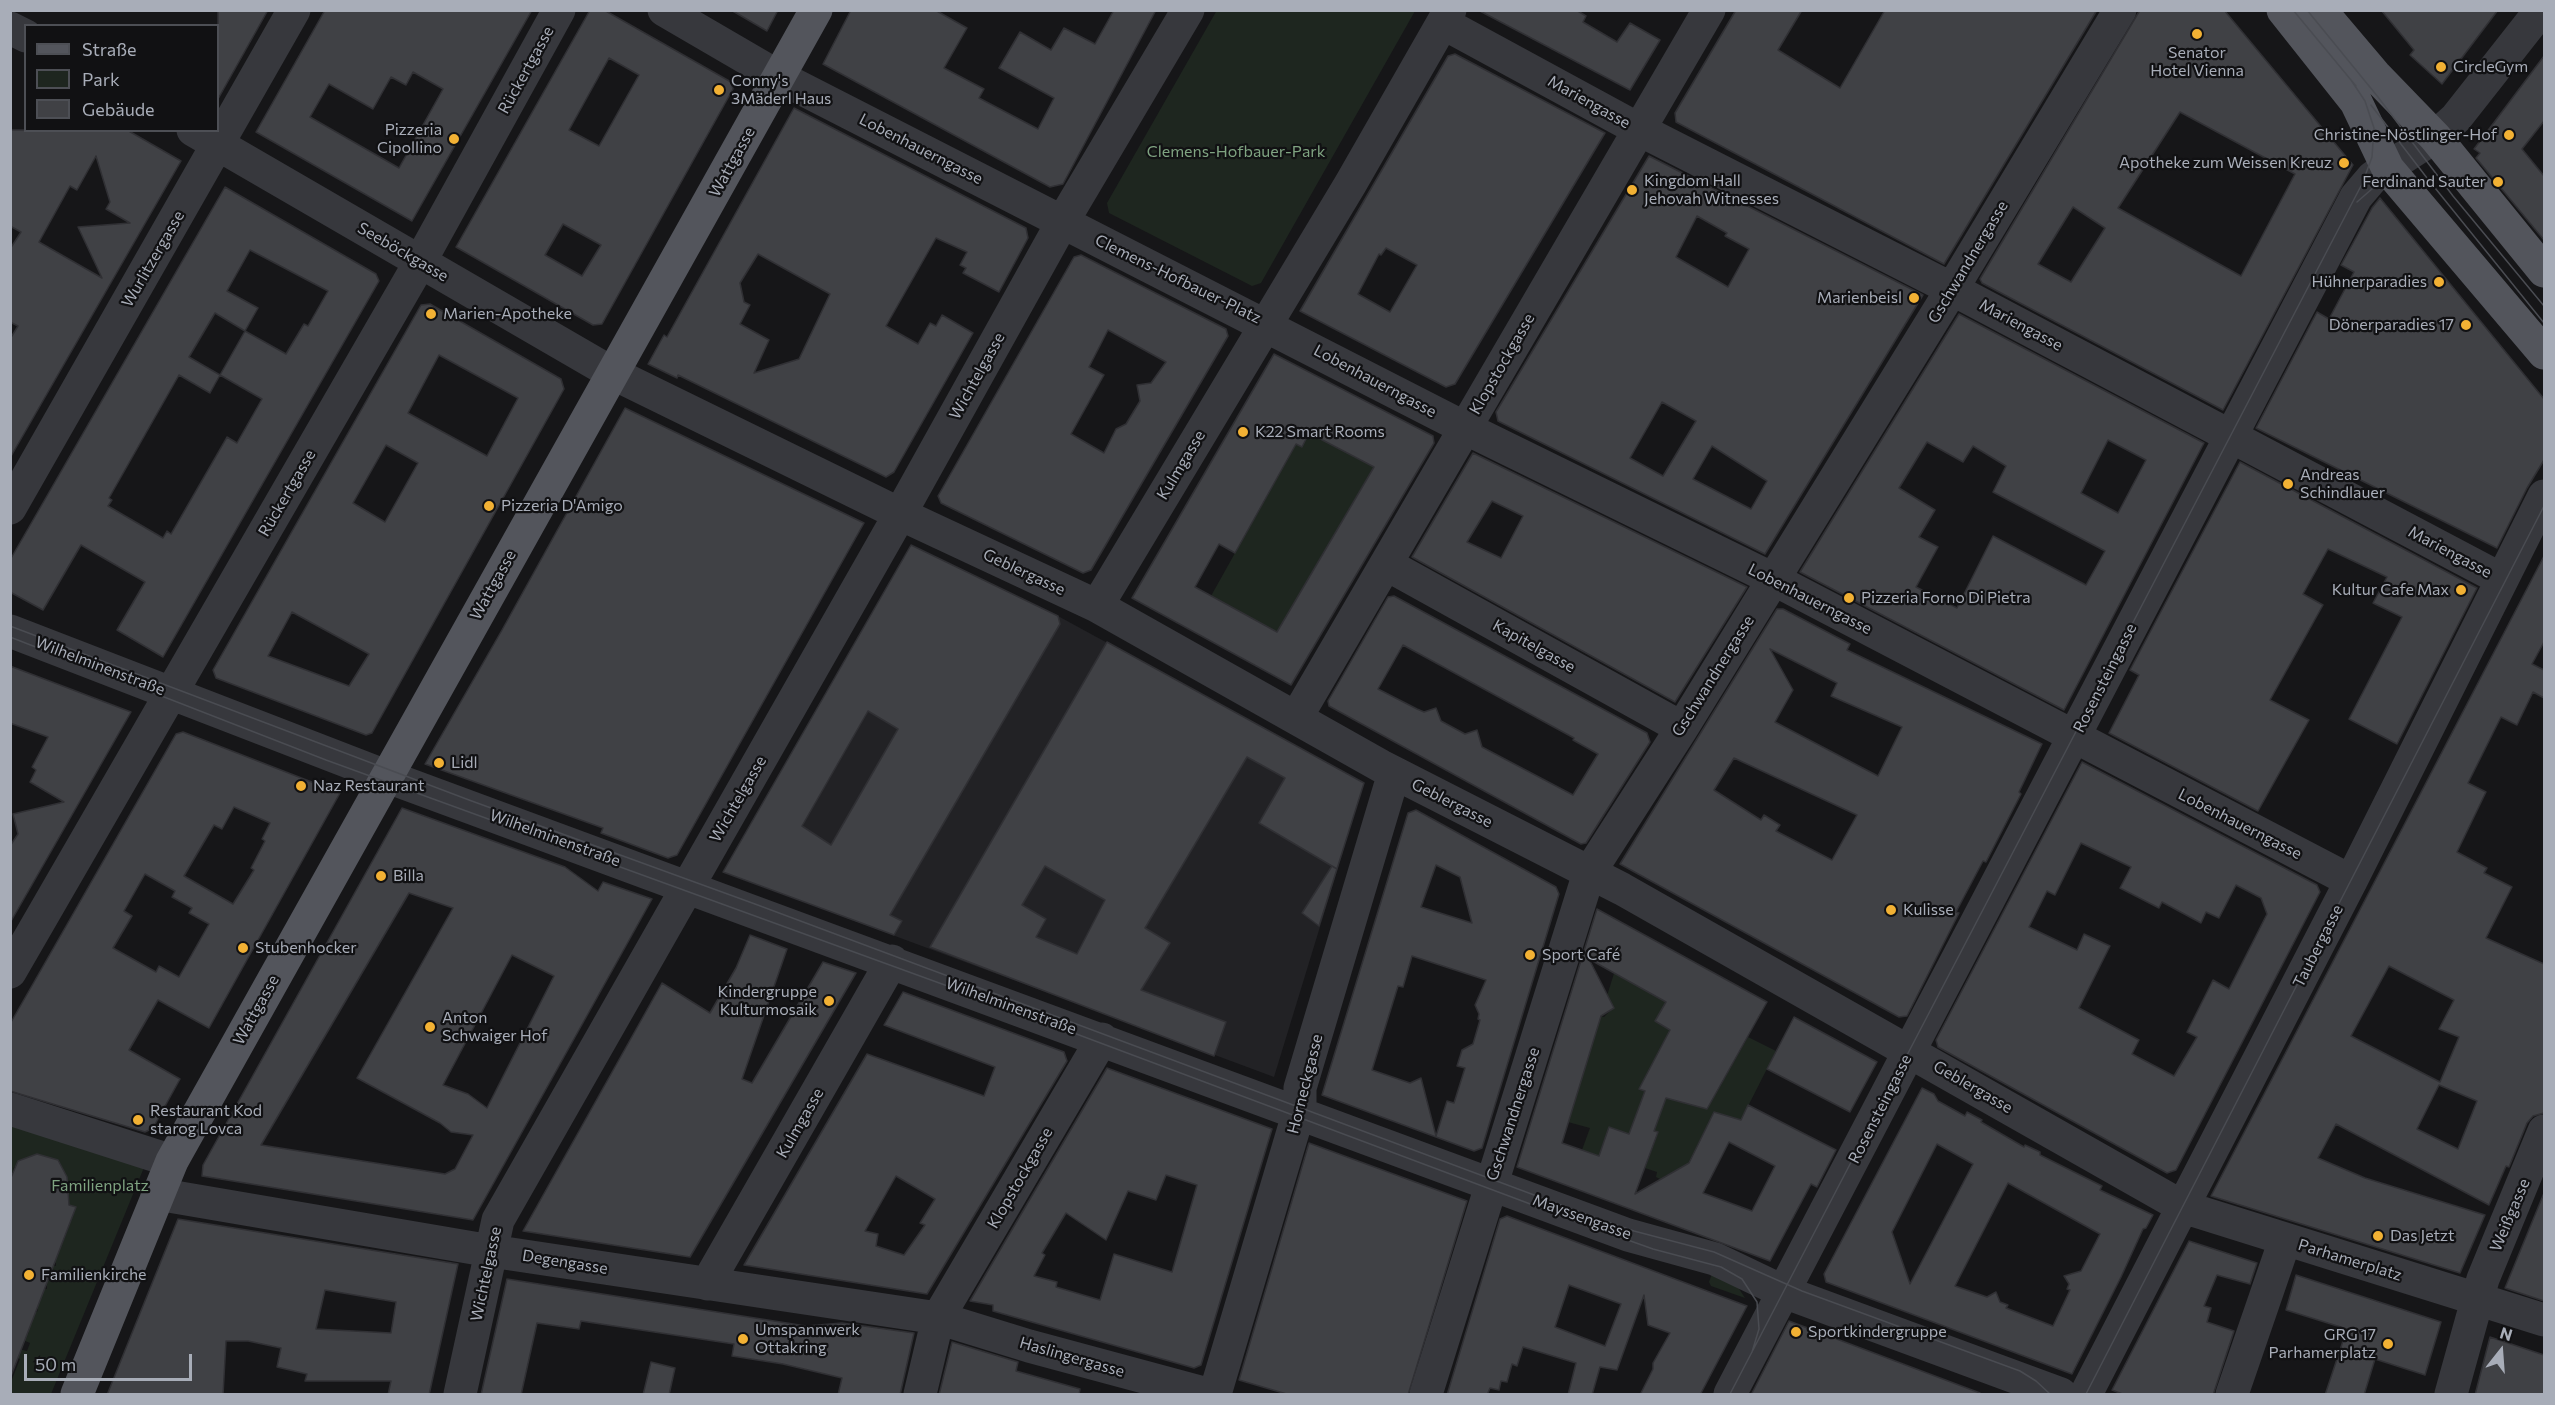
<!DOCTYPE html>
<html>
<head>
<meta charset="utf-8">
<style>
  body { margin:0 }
  #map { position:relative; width:2555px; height:1405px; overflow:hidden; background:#161618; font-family:Commissioner,sans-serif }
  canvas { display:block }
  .frame { position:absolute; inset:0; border:12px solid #a8adb8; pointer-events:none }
  .legend { position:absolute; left:24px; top:24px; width:195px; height:108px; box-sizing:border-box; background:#111113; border:2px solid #4d4f55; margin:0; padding:8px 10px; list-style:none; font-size:18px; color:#a8adb8 }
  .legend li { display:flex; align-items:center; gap:12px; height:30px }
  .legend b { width:30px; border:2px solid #4d4f55 }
  .north { position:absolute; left:2471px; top:1321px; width:60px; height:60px; -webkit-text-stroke:4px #111113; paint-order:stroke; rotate:17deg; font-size:16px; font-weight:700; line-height:24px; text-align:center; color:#a8adb8 }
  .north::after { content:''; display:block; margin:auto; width:21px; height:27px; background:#a8adb8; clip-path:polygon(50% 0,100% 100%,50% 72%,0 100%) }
  .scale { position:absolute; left:24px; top:1354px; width:168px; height:27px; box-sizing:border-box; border:3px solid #a8adb8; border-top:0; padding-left:8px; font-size:18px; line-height:21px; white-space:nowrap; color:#a8adb8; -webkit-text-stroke:4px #111113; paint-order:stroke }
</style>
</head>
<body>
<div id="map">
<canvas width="2555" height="1405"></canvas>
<div class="frame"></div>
<ul class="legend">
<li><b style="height:8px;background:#53555c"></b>Straße</li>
<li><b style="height:16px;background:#1e261f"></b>Park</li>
<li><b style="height:16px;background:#404145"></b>Gebäude</li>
</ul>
<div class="north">N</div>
<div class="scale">50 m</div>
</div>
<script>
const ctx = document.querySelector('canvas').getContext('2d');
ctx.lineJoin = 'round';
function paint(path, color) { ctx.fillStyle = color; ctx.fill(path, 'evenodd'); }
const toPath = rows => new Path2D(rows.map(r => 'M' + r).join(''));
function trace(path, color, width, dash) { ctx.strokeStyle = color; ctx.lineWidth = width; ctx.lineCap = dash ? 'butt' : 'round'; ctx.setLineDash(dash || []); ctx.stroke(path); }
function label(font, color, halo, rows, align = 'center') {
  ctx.font = font + ' Commissioner,sans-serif'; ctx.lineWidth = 4.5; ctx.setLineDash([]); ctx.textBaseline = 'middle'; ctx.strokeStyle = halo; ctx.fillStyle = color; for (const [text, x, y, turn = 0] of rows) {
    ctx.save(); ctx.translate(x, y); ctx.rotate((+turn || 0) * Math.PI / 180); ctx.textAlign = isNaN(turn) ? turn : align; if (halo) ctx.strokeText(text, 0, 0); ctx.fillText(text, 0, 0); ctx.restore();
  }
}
const built = toPath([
  [880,602,1058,616,1364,783,1274,1077,723,872]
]);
const green = toPath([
  [1217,10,1415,11,1261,283,1252,286,1109,213,1107,203],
  [1309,433,1348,453,1383,451,1277,632,1211,596,1296,444,1302,447],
  [1616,967,1666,1002,1655,1021,1671,1030,1639,1089,1645,1091,1629,1134,1609,1127,1599,1156,1582,1150,1590,1128,1568,1122,1600,1016,1604,1017,1611,1010,1613,1006,1606,999],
  [1748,1037,1776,1051,1741,1120,1706,1128,1689,1163,1712,1175,1674,1172,1665,1176,1664,1181,1656,1177,1657,1172,1645,1168,1658,1133,1654,1131,1666,1098,1707,1109],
  [11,1124,145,1165,51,1394,11,1394,11,1382,20,1359,16,1357,19,1349,27,1351,30,1343,23,1340,25,1334,29,1333,26,1332,34,1311,37,1312,38,1309,35,1308,43,1288,47,1289,47,1286,44,1285,52,1265,56,1266,56,1263,53,1262,63,1242,76,1207,61,1202,68,1188,31,1156,16,1168,14,1167,11,1180],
  [1713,1271,1736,1284,1745,1298,1711,1286,1709,1282]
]);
const building = toPath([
  [218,10,268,10,218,99,218,10],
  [325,10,532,10,412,221,256,132,325,10],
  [413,72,443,89,399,168,310,117,329,84,373,109,391,77,406,85,413,72],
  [590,10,604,10,731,82,733,89,602,324,593,325,456,247,590,10],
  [609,58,639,75,599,146,569,130,609,58],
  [563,224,601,245,582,276,545,255,563,224],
  [731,10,778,10,767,31,731,10],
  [851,10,935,10,967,28,944,68,984,89,979,98,1038,129,1054,98,999,68,1020,32,1051,50,1064,28,1095,44,1114,10,1156,10,1063,184,1050,187,823,64,851,10],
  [1478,10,1576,10,1586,16,1583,22,1617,42,1630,23,1660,40,1630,90,1478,10],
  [1736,10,1802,10,1778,50,1840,88,1885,10,2097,10,1944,264,1676,122,1675,113,1736,10],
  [2140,10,2224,10,2353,165,2223,410,1982,283,1980,279,2140,10],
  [2180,112,2295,174,2241,276,2118,208,2180,112],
  [2073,207,2105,228,2071,282,2038,264,2073,207],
  [2381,10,2498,10,2442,84,2410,55,2414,50,2381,10],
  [1455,54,1605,133,1455,384,1446,387,1300,311,1448,56,1455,54],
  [1386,248,1417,265,1390,312,1358,294,1379,254,1381,255,1386,248],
  [2544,56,2544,121,2522,149,2544,176,2544,240,2476,158,2480,153,2474,149,2544,56],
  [794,108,1026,228,1028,238,999,292,963,273,966,268,960,265,967,252,936,238,886,326,918,344,930,323,936,326,942,315,973,333,894,472,886,477,678,375,677,378,648,364,664,335,667,337,794,108],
  [758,254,830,294,799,359,754,373,769,340,740,324,750,305,744,302,740,283,758,254],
  [10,130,127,130,181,161,10,458,10,339,18,326,10,322,10,249,21,232,10,226,10,130],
  [96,156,110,202,106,209,130,223,78,227,102,278,39,242,70,186,77,190,96,156],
  [1649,156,1923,295,1765,554,1498,421,1496,412,1649,156],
  [1697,216,1727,233,1725,236,1749,249,1728,287,1676,257,1697,216],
  [1662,402,1696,421,1663,476,1630,458,1662,402],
  [1712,446,1767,481,1751,509,1693,479,1712,446],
  [225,187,376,274,379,281,163,657,117,630,145,582,81,545,43,610,10,592,10,560,225,187],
  [250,250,328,291,308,326,304,324,286,354,245,331,258,308,227,291,250,250],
  [215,313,245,331,220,375,189,357,215,313],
  [179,375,210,393,220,375,262,399,237,443,227,437,171,534,167,531,163,538,108,506,112,500,109,498,179,375],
  [2380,198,2544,399,2544,460,2527,488,2497,548,2256,428,2317,312,2329,319,2354,272,2341,265,2372,208,2380,198],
  [1081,255,1226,329,1228,336,1091,570,1083,573,941,503,938,496,1074,257,1081,255],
  [1108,330,1166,362,1151,383,1137,385,1140,401,1126,424,1116,429,1104,453,1071,434,1104,375,1089,367,1108,330],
  [430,304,561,379,564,389,372,733,366,735,216,678,213,670,421,305,430,304],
  [439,355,518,398,487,456,408,413,439,355],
  [386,445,418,463,385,522,353,503,386,445],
  [292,612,369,654,349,686,268,656,292,612],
  [1959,314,2204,443,2064,710,1800,572,1959,314],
  [2108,440,2146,460,2118,513,2081,493,2108,440],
  [1927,442,1963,462,1973,446,2006,466,1993,492,2105,551,2086,585,1993,536,1957,608,1916,587,1938,547,1919,537,1935,510,1899,488,1927,442],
  [1274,354,1433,436,1434,443,1291,685,1132,598,1274,354],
  [1309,433,1374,467,1277,632,1195,587,1219,544,1235,553,1296,444,1302,447,1309,433],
  [625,408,864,523,677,855,668,858,601,833,603,828,425,764,502,630,625,408],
  [1473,453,1747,587,1675,702,1412,557,1473,453],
  [1492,501,1523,516,1501,558,1467,542,1492,501],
  [2240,462,2477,588,2397,744,2349,719,2402,617,2373,603,2387,577,2328,549,2303,594,2323,605,2270,700,2309,720,2258,811,2109,733,2139,675,2130,670,2240,462],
  [911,545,1058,616,1060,624,890,915,902,921,894,935,723,872,911,545],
  [868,711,898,729,831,845,802,826,868,711],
  [2544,556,2544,642,2532,664,2544,670,2544,698,2533,692,2517,725,2501,717,2468,783,2486,792,2457,852,2487,868,2484,873,2512,887,2486,938,2544,964,2544,1113,2533,1116,2527,1123,2509,1167,2506,1166,2489,1205,2336,1124,2318,1158,2365,1178,2485,1215,2460,1273,2211,1196,2544,556],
  [2389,966,2454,1000,2439,1029,2459,1037,2440,1082,2351,1036,2389,966],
  [2439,1085,2477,1101,2458,1149,2417,1129,2439,1085],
  [1394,596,1647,733,1650,742,1586,843,1581,844,1329,706,1328,701,1388,597,1394,596],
  [1403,645,1574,738,1573,740,1598,754,1573,795,1482,747,1477,730,1465,734,1441,721,1436,708,1424,712,1417,709,1378,689,1403,645],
  [1777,609,1783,609,1850,644,1847,650,2042,744,2019,792,2021,794,1986,862,1983,861,1956,912,1959,913,1907,1016,1899,1017,1620,864,1777,609],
  [1770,649,1837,683,1831,696,1902,727,1878,776,1775,722,1793,690,1770,649],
  [1734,758,1857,815,1832,860,1776,831,1780,825,1764,815,1761,820,1714,790,1734,758],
  [1107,642,1364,783,1319,926,1302,913,1332,866,1337,869,1259,823,1285,778,1247,757,1145,928,1170,943,1141,990,1226,1022,1214,1056,930,947,1107,642],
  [1045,866,1105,900,1077,954,1036,937,1046,919,1022,905,1045,866],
  [10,666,131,712,10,923,10,846,18,834,13,814,64,802,30,782,36,770,32,767,48,737,10,723,10,666],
  [183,732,340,793,209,1028,158,1000,129,1050,180,1079,153,1128,145,1132,10,1091,10,1024,176,734,183,732],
  [234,807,270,823,262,839,265,841,251,868,254,870,233,904,184,876,214,825,222,829,234,807],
  [145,874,175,891,172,897,192,908,189,913,209,924,179,977,159,966,156,972,113,948,132,916,124,911,145,874],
  [2082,762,2317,885,2320,892,2176,1170,2167,1173,1938,1047,1936,1040,2082,762],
  [2081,843,2131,867,2120,888,2159,908,2162,902,2201,923,2206,912,2219,918,2236,885,2261,898,2267,914,2229,989,2213,980,2187,1032,2197,1037,2174,1076,2132,1054,2139,1040,2079,1008,2110,946,2084,934,2077,950,2029,927,2047,891,2055,895,2081,843],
  [402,808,565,867,598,891,603,882,652,899,473,1220,202,1176,203,1165,402,808],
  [409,893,453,908,357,1078,440,1123,451,1132,473,1135,455,1169,445,1174,261,1145,409,893],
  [512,955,554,976,487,1108,468,1094,443,1085,512,955],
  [1416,810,1556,887,1559,894,1482,1148,1474,1151,1322,1095,1408,813,1416,810],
  [1436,865,1460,877,1472,923,1421,907,1436,865],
  [1412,956,1486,980,1475,1005,1479,1014,1478,1019,1480,1020,1473,1044,1462,1050,1457,1066,1465,1068,1454,1103,1447,1101,1436,1136,1421,1078,1410,1083,1372,1070,1398,986,1403,987,1412,956],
  [1597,909,1767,1002,1707,1109,1666,1098,1654,1131,1658,1132,1635,1194,1689,1163,1714,1112,1741,1120,1748,1105,1836,1150,1817,1187,1811,1184,1770,1261,1517,1167,1597,909],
  [1589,959,1666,1002,1655,1021,1670,1030,1639,1089,1645,1091,1629,1134,1609,1127,1599,1156,1562,1143,1601,1016,1614,1008,1589,959],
  [1729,1142,1775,1166,1752,1211,1703,1193,1729,1142],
  [750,935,787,949,742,1079,752,1083,823,962,856,973,690,1257,523,1231,662,983,710,1013,736,968,750,935],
  [903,992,1064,1052,1067,1061,927,1294,744,1265,867,1054,984,1096,995,1067,884,1025,903,992],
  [896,1176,935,1199,920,1223,925,1225,904,1255,876,1246,878,1234,865,1231,896,1176],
  [1794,1017,1877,1062,1850,1112,1767,1069,1794,1017],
  [1107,1068,1272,1129,1201,1365,1194,1368,993,1311,993,1305,970,1301,1107,1068],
  [1166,1175,1197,1185,1172,1272,1114,1254,1100,1300,1056,1287,1057,1282,1034,1276,1045,1255,1042,1253,1066,1213,1106,1240,1128,1191,1156,1200,1166,1175],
  [1922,1088,1934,1094,1938,1101,1965,1116,1967,1112,1982,1120,1981,1122,2024,1147,2025,1145,2040,1152,2040,1155,2102,1186,2100,1190,2153,1215,2146,1228,2143,1229,2121,1277,2072,1374,1826,1282,1824,1274,1922,1088],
  [1937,1144,1973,1164,1910,1284,1892,1232,1937,1144],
  [2008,1183,2100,1234,2081,1271,2064,1276,2069,1284,2067,1289,2070,1290,2053,1326,2006,1308,2008,1305,2000,1302,1996,1292,1987,1297,1955,1286,2008,1183],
  [1309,1143,1467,1201,1408,1395,1290,1395,1239,1380,1309,1143],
  [37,1154,58,1160,67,1177,69,1205,76,1207,11,1376,10,1180,18,1161,37,1154],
  [2544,1193,2544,1301,2505,1288,2544,1193],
  [1507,1216,1747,1306,1700,1395,1640,1395,1653,1369,1653,1363,1670,1333,1648,1325,1644,1295,1617,1370,1600,1367,1592,1395,1568,1395,1576,1363,1523,1347,1517,1366,1512,1364,1507,1382,1501,1381,1499,1390,1490,1388,1487,1395,1447,1395,1500,1219,1507,1216],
  [1569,1285,1621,1304,1605,1346,1555,1327,1569,1285],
  [178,1219,458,1264,429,1395,388,1395,391,1381,305,1381,307,1374,277,1367,281,1348,248,1341,226,1341,223,1395,107,1395,178,1219],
  [325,1290,396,1302,391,1333,316,1329,325,1290],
  [2189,1241,2257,1263,2250,1284,2217,1275,2204,1306,2211,1308,2207,1322,2234,1331,2213,1395,2125,1395,2112,1390,2189,1241],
  [2296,1275,2441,1322,2425,1375,2375,1359,2364,1395,2325,1395,2347,1329,2286,1310,2296,1275],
  [507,1279,806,1326,842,1323,914,1333,900,1395,838,1395,842,1378,783,1364,732,1356,734,1344,581,1321,579,1329,537,1323,521,1395,481,1395,507,1279],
  [1789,1321,1980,1393,1980,1395,1751,1395,1789,1321],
  [2490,1337,2544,1355,2544,1395,2475,1395,2490,1337],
  [952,1342,1018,1362,1016,1371,1080,1389,1079,1395,939,1395,952,1342],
  [651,1362,675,1368,669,1395,643,1395,651,1362]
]);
const minor = toPath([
  [664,10,779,77,1465,428,1773,579,2351,881],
  [1443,23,1638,129,1952,289,2501,579],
  [10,28,26,36],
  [193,130,612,373,900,514,1097,606,1381,766,1622,889,2183,1207,2544,1320],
  [10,508,294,10],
  [1386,564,1682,728],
  [1097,606,1351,183,1450,10],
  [10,631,388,777,1628,1235,1715,1259,1784,1292,2061,1394],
  [1296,718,1709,10],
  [10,972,411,278,559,10],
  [10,1109,172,1161],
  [157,1194,491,1251,938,1318,1029,1346,1207,1394],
  [707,1284,892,961],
  [460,1394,498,1220,900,514,1063,221,1188,10],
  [920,1394,938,1318,1102,1039],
  [1215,1394,1300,1108,1300,1088,1394,773],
  [1426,1394,1589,873,1682,728,1952,289,2120,10],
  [1730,1394,2356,197,2373,177,2435,137,2456,118,2541,10],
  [2086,1394,2351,881,2544,496],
  [2232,1394,2285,1240],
  [2451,1394,2483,1279,2544,1131]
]);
const major = toPath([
  [2283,10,2356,102,2388,169,2544,353],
  [2320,10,2375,75,2435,137,2544,271],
  [77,1394,172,1161,816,10]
]);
const tram = toPath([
  [2293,10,2356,86],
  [2307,10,2378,97,2453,196,2544,306],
  [2371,105,2427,178,2544,323],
  [2357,202,2373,188,2389,182,2410,180,2434,186],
  [10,626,469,800,755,904,1593,1217,1634,1231,1714,1252,1802,1291,2020,1371,2036,1381,2050,1394],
  [10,637,326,760,975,996,1597,1229,1653,1249,1721,1267,1742,1279,1757,1302,1759,1329,1752,1352],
  [1730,1394,2362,184,2372,157,2374,128,2365,101,2351,80],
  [2086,1394,2544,506]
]);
const markers = [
  [2197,34,6,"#f2b134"],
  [2441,67,6,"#f2b134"],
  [719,90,6,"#f2b134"],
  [2509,135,6,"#f2b134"],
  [454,139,6,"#f2b134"],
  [2344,163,6,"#f2b134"],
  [2498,182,6,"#f2b134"],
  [1632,190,6,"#f2b134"],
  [2439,282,6,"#f2b134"],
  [1914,298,6,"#f2b134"],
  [431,314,6,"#f2b134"],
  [2466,325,6,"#f2b134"],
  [1243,432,6,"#f2b134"],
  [2288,484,6,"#f2b134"],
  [489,506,6,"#f2b134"],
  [2461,590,6,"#f2b134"],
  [1849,598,6,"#f2b134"],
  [439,763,6,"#f2b134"],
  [301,786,6,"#f2b134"],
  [381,876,6,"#f2b134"],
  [1891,910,6,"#f2b134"],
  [243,948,6,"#f2b134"],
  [1530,955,6,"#f2b134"],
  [829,1001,6,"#f2b134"],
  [430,1027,6,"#f2b134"],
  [138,1120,6,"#f2b134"],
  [2378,1236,6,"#f2b134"],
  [29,1275,6,"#f2b134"],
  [1796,1332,6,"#f2b134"],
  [743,1339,6,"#f2b134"],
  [2388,1344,6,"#f2b134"]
];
const poiNames = [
  ["Senator",2197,53,"center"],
  ["Hotel Vienna",2197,71,"center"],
  ["CircleGym",2453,67],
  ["Conny's",731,81],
  ["3Mäderl Haus",731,99],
  ["Pizzeria",442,130,"right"],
  ["Cipollino",442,148,"right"],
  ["Christine-Nöstlinger-Hof",2497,135,"right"],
  ["Apotheke zum Weissen Kreuz",2332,163,"right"],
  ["Kingdom Hall",1644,181],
  ["Jehovah Witnesses",1644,199],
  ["Ferdinand Sauter",2486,182,"right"],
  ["Hühnerparadies",2427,282,"right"],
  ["Marienbeisl",1902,298,"right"],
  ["Marien-Apotheke",443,314],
  ["Dönerparadies 17",2454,325,"right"],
  ["K22 Smart Rooms",1255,432],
  ["Andreas",2300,475],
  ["Schindlauer",2300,493],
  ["Pizzeria D'Amigo",501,506],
  ["Kultur Cafe Max",2449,590,"right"],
  ["Pizzeria Forno Di Pietra",1861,598],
  ["Lidl",451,763],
  ["Naz Restaurant",313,786],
  ["Billa",393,876],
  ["Kulisse",1903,910],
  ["Stubenhocker",255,948],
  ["Sport Café",1542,955],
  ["Kindergruppe",817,992,"right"],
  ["Kulturmosaik",817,1010,"right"],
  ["Anton",442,1018],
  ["Schwaiger Hof",442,1036],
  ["Restaurant Kod",150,1111],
  ["starog Lovca",150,1129],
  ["Das Jetzt",2390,1236],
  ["Familienkirche",41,1275],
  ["Umspannwerk",755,1330],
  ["Ottakring",755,1348],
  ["Sportkindergruppe",1808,1332],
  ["GRG 17",2376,1335,"right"],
  ["Parhamerplatz",2376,1353,"right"]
];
const streetNames = [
  ["Rückertgasse",526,70,-61],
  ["Mariengasse",1589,102,29],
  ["Lobenhauerngasse",921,149,27],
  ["Wattgasse",732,162,-61],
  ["Seeböckgasse",403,252,30],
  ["Wurlitzergasse",153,259,-60],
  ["Gschwandnergasse",1968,262,-59],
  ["Clemens-Hofbauer-Platz",1178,279,26],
  ["Mariengasse",2021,325,28],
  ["Klopstockgasse",1502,364,-60],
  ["Wichtelgasse",977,376,-61],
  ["Lobenhauerngasse",1375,381,28],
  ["Kulmgasse",1181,465,-59],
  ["Rückertgasse",287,493,-60],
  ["Mariengasse",2450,552,28],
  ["Geblergasse",1024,572,25],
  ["Wattgasse",493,585,-61],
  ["Lobenhauerngasse",1810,599,27],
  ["Kapitelgasse",1534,646,29],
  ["Wilhelminenstraße",100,666,21],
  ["Gschwandnergasse",1713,676,-58],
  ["Rosensteingasse",2105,678,-63],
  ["Wichtelgasse",738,799,-60],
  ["Geblergasse",1452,803,27],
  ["Lobenhauerngasse",2240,824,27],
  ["Wilhelminenstraße",555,838,20],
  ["Taubergasse",2318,946,-63],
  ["Wilhelminenstraße",1011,1006,20],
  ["Wattgasse",256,1010,-61],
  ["Horneckgasse",1305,1084,-76],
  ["Geblergasse",1973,1087,30],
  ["Rosensteingasse",1880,1109,-63],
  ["Gschwandnergasse",1513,1114,-72],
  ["Kulmgasse",800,1123,-60],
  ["Klopstockgasse",1020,1178,-60],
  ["Weißgasse",2510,1215,-67],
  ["Mayssengasse",1582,1217,20],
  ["Parhamerplatz",2350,1260,17],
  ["Degengasse",565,1262,9],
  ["Wichtelgasse",486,1274,-78],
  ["Haslingergasse",1072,1357,16]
];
const parkNames = [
  ["Clemens-Hofbauer-Park",1236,152],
  ["Familienplatz",100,1186]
];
paint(built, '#222225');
paint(green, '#1e261f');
paint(building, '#404145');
trace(building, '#303034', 1.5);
trace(minor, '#37383d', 33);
trace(major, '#53555c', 33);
trace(tram, '#4a4c52', 1.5);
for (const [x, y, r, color] of markers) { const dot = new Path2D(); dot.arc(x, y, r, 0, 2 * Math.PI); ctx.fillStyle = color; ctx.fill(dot); trace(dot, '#111113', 2); }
label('16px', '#a8adb8', '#111113', poiNames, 'left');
label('16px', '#a8adb8', '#111113', streetNames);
label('16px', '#7fa381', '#111113', parkNames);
</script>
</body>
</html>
